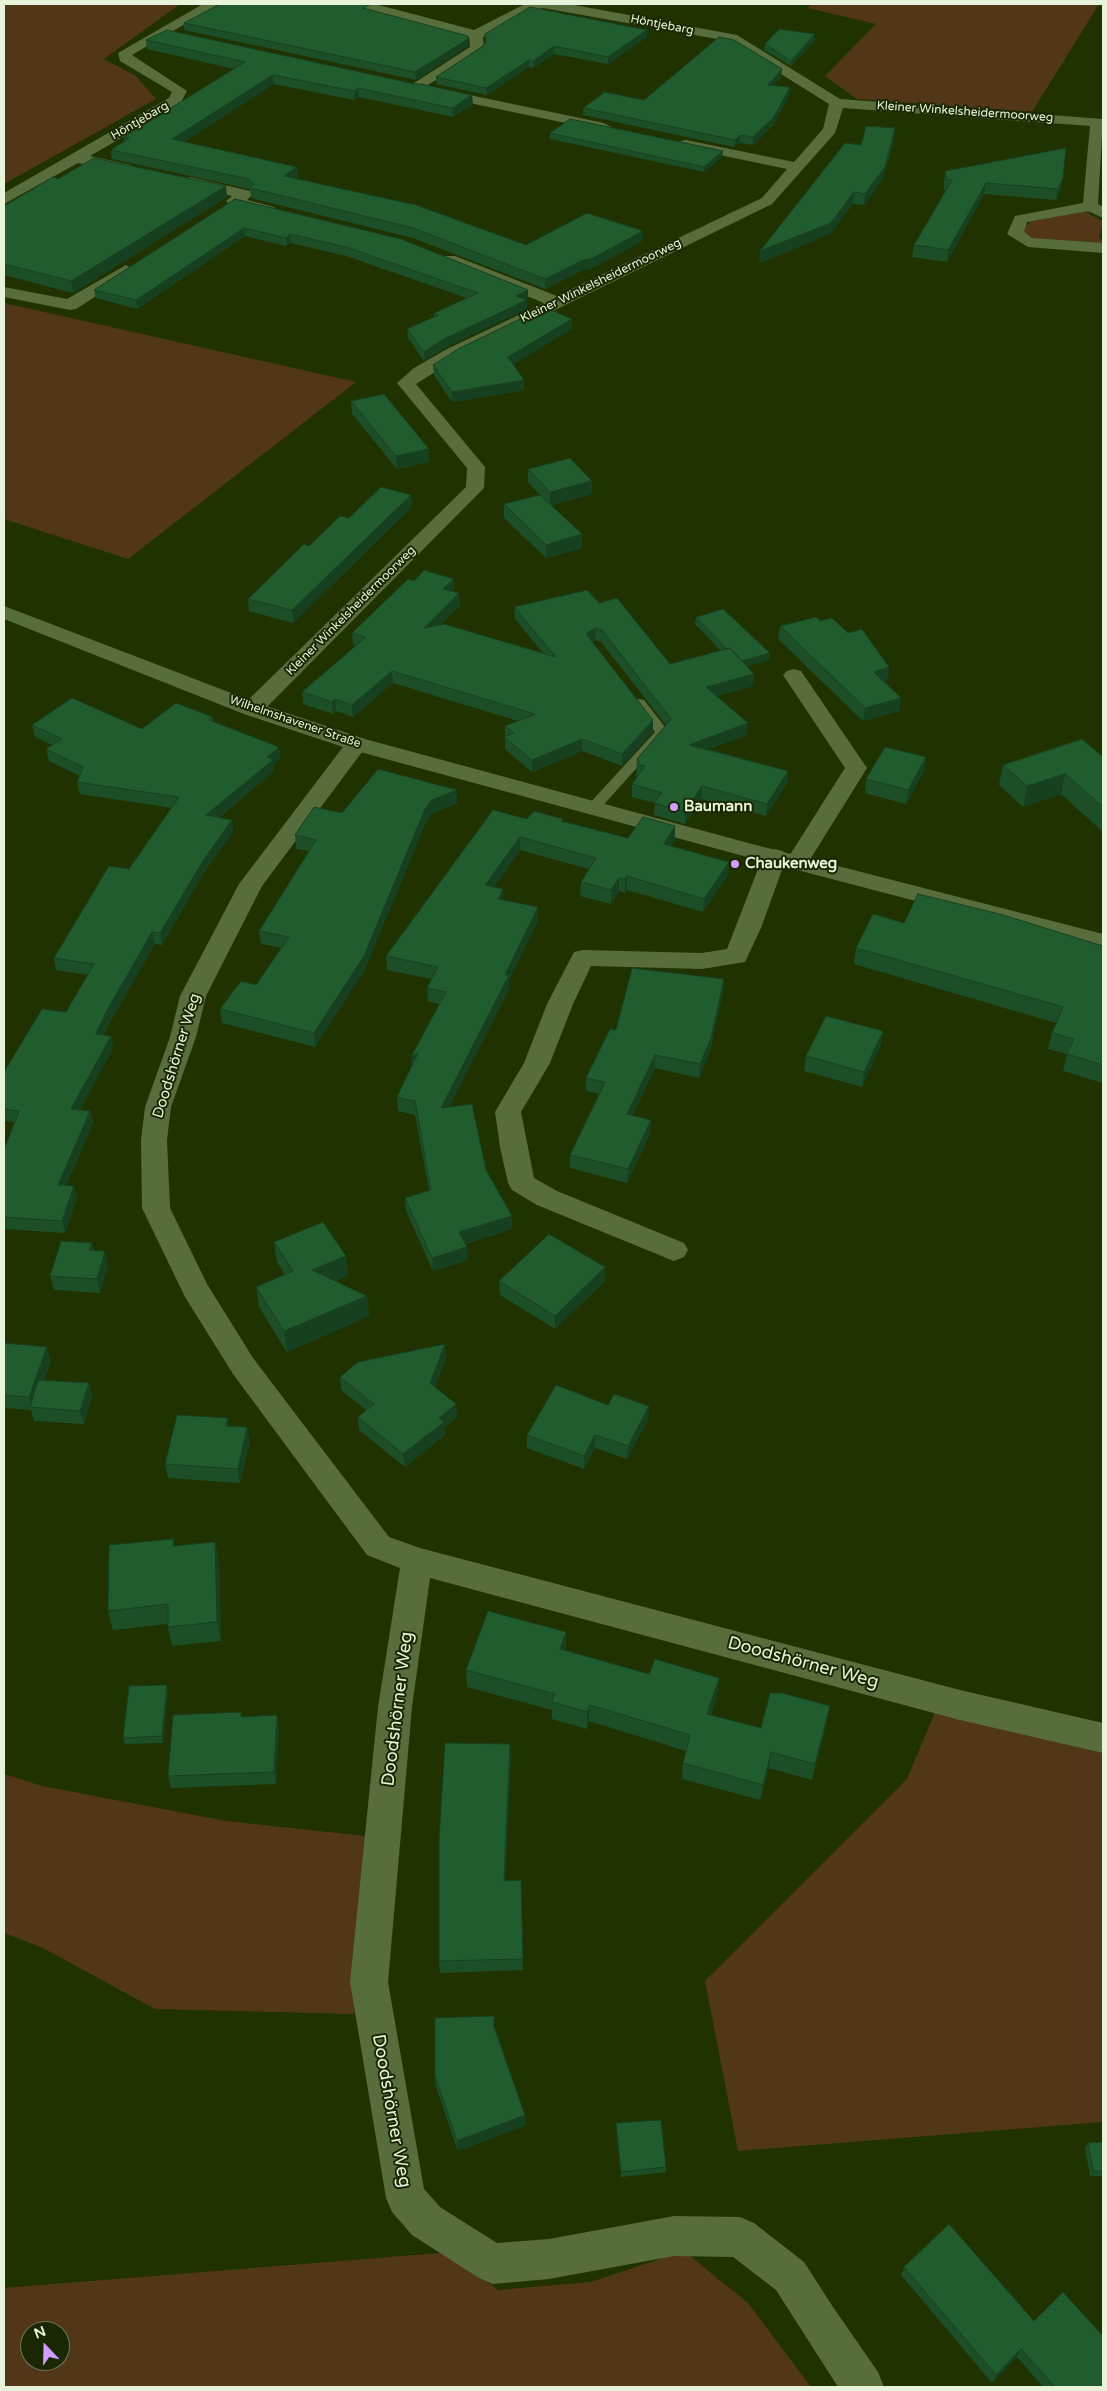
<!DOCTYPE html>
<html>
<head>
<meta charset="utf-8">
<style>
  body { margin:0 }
  #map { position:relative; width:1107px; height:2391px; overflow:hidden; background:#203200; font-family:"Varela Round",sans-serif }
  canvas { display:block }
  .frame { position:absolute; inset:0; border:5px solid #e7f4d9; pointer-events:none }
  .north { position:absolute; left:20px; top:2321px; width:50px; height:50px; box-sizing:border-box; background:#192702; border:1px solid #6b7958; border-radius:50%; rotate:339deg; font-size:14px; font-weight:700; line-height:20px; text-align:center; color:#e7f4d9 }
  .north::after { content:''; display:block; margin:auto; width:18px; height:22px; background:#d19dfe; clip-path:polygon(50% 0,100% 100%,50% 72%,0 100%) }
</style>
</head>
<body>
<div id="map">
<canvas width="1107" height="2391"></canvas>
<div class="frame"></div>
<div class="north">N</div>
</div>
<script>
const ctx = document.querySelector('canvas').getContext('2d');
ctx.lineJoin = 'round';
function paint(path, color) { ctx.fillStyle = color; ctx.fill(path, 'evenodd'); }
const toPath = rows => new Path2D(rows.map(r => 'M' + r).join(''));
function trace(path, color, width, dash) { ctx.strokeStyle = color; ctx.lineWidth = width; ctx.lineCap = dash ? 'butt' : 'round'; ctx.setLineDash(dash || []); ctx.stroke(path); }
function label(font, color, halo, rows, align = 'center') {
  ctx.font = font + ' "Varela Round",sans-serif'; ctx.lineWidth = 4; ctx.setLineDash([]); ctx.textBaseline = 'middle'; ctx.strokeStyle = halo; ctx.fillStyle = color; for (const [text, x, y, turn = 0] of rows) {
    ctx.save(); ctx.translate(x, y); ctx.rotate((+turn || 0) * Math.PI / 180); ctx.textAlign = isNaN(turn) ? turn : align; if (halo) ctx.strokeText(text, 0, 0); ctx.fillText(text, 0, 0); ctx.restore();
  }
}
const green = toPath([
  [4,4,180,4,104,59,136,76,156,99,4,184],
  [811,4,1099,4,1032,112,857,99,825,76,876,24,808,8],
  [1089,210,1089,214,1103,221,1099,238,1103,242,1096,244,1034,239,1024,235,1021,230,1031,221],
  [4,303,356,382,128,559,4,519],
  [935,1712,1103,1753,1103,2122,738,2151,705,1981,907,1779],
  [4,1774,42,1786,226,1821,365,1836,354,2014,155,2009,43,1948,4,1933],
  [684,2251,748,2303,811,2387,4,2387,4,2288,452,2252,498,2290,591,2282],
  [30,2331,60,2331,60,2361,30,2361]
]);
const service = toPath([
  [639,699,644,700,669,732,599,810,589,810,587,807,589,804,655,732,632,703,639,699]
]);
const minor = toPath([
  [203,4,219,4,132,55,187,91,180,104,90,156,131,165,134,168,131,171,126,173,78,163,4,204,4,193,169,98,172,92,120,61,118,53,203,4],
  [354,4,375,4,474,30,523,5,569,4,737,35,840,99,1103,119,1098,204,1103,207,1103,218,1088,211,1027,222,1024,232,1032,238,1103,243,1103,253,1028,247,1007,234,1015,216,1083,203,1090,126,843,108,835,133,772,204,459,357,416,384,485,467,484,488,260,714,252,715,244,714,241,709,244,704,466,487,467,468,397,383,414,368,447,349,544,303,443,262,441,259,443,256,455,256,557,296,762,198,787,169,681,147,679,144,681,141,686,140,794,162,823,129,829,104,728,41,543,8,533,11,483,37,484,49,482,52,416,92,411,91,409,88,411,85,470,47,469,37,356,7,354,4],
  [436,88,604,123,611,127,604,131,431,95,429,92,436,88],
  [190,177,250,191,253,194,247,200,274,207,276,210,268,215,229,204,226,201,232,196,185,185,182,182,190,177],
  [126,265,134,270,132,273,76,309,70,310,4,297,4,287,67,299,126,265],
  [794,669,801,671,867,768,806,866,798,868,790,866,786,861,845,768,783,675,787,671,794,669],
  [357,737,365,739,368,744,262,886,206,996,196,1037,171,1107,167,1140,170,1208,207,1284,253,1358,389,1537,420,1548,960,1690,1103,1723,1103,1753,960,1720,430,1578,412,1707,388,1982,424,2189,440,2207,497,2243,549,2239,674,2216,740,2217,754,2223,804,2262,833,2307,878,2372,884,2387,838,2387,776,2290,733,2257,674,2256,549,2279,493,2284,479,2278,412,2235,392,2212,386,2198,350,1982,378,1707,400,1568,367,1555,233,1374,185,1297,142,1208,141,1140,145,1107,170,1037,180,996,239,884,349,739,357,737],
  [775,849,783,851,787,856,761,928,745,962,702,969,591,966,573,1004,550,1063,521,1112,534,1178,557,1191,684,1243,688,1250,684,1257,674,1261,664,1257,537,1205,512,1190,508,1183,500,1147,495,1112,524,1063,547,1004,574,952,583,950,702,953,727,949,763,856,767,851,775,849]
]);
const tertiary = toPath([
  [4,606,260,704,365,739,752,844,1103,934,1103,950,736,854,349,749,244,714,4,619,4,606]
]);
const wall = toPath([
  [369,9,468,46,416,80,184,30,184,23],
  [647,30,647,37,608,64,554,54,533,68,529,67,487,95,436,84,436,77,483,46,485,42,485,34],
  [815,34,815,40,791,66,764,50,765,44],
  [146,40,473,104,453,117,359,97,354,100,274,84,184,142,297,167,298,177,296,178,526,245,642,241,593,268,583,270,545,289,413,238,251,198,250,189,112,159,111,150,124,142,124,137,234,69,147,49],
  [781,77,773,85,789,95,774,124,753,145,740,143,734,147,583,115,583,108,644,100],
  [895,128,894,139,883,179,864,205,853,204,830,234,759,263,861,145],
  [550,133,722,157,704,172,550,139],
  [1066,148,1061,190,1056,200,984,194,947,262,912,257,914,245,946,191,944,191,944,183,945,171],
  [58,179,227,197,73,293,4,275,4,206],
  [235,199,528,290,528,298,525,300,527,309,446,347,424,361,408,338,407,329,434,317,434,313,467,298,346,256,291,243,286,246,245,236,137,309,96,298,94,290],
  [572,319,572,329,513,364,524,380,524,390,452,402,434,375,433,365],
  [351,401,429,449,429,462,397,469,352,414],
  [528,469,592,494,551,505,582,534,582,548,546,558,504,518,504,504,542,497,528,482],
  [411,495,412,507,293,623,249,611,248,599,309,546,349,518],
  [454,579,454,590,453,591,459,593,460,605,440,625,543,653,515,619,514,607,599,603,670,664,721,651,695,624,696,617,770,653,770,660,747,666,754,674,753,686,717,696,747,735,708,749,788,771,787,783,766,816,701,799,685,824,654,815,655,803,632,797,632,784,638,777,636,776,637,759,666,725,601,642,595,640,592,642,653,732,622,766,582,751,532,772,505,749,505,726,518,721,393,683,353,717,336,711,333,714,303,704,302,692,356,646,353,645,352,633,414,581],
  [820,621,848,633,889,667,888,680,884,681,901,698,899,711,863,721,778,639,780,626],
  [213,717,214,722,279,747,280,759,273,765,274,771,219,818,232,820,233,832,205,871,162,945,155,944,109,1024,104,1035,111,1036,113,1048,80,1110,90,1111,93,1123,66,1186,77,1198,65,1233,4,1229,4,1150,14,1122,4,1121,4,1072,66,1012,88,975,56,970,54,958,129,869,172,808,80,794,77,782,80,776,49,761,46,749,52,745,35,737,32,725,142,729],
  [926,757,924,771,906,804,865,793,866,779],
  [1103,757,1103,832,1061,794,1023,807,999,785,1003,765],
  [457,803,433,813,426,822,365,969,315,1047,222,1023,220,1009,256,985,282,948,261,944,259,931,309,851,296,849,295,835,342,813],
  [527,819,563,822,628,838,675,826,675,839,671,846,729,862,728,875,703,912,627,890,625,893,619,891,611,904,580,896,581,882,589,869,520,850,494,887,503,900,538,921,509,980,509,989,449,1107,486,1170,512,1229,466,1244,468,1260,433,1271,406,1211,405,1198,429,1190,415,1115,398,1111,397,1097,412,1067,439,1004,428,1001,427,988,431,979,387,970,386,956],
  [904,923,1103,946,1103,1083,1063,1071,1067,1054,1048,1049,1052,1033,1056,1023,854,964,856,948],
  [724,979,723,992,710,1051,699,1078,655,1068,632,1116,651,1120,650,1134,627,1183,570,1168,570,1155,599,1094,586,1091,586,1078,616,1030],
  [883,1031,881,1045,862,1087,804,1071,806,1056],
  [274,1242,346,1256,348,1276,336,1281,367,1296,369,1316,287,1352,259,1307,256,1287,285,1275,277,1262],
  [92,1243,94,1251,105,1251,108,1265,100,1293,54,1290,50,1276],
  [605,1267,605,1281,555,1329,500,1295,499,1281],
  [4,1343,51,1361,44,1380,89,1383,92,1397,84,1424,34,1421,31,1410,4,1408],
  [446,1357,435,1387,457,1417,444,1428,445,1435,405,1467,359,1430,358,1417,366,1410,341,1390,340,1377],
  [608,1405,649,1406,648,1419,627,1459,595,1448,584,1469,527,1448,527,1435],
  [229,1426,247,1427,250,1441,240,1483,168,1478,165,1464],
  [215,1542,219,1561,221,1641,172,1646,168,1627,168,1624,113,1630,108,1611,175,1546],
  [566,1648,565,1650,649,1674,719,1678,717,1695,711,1715,761,1728,827,1722,812,1780,769,1768,760,1800,682,1779,683,1763,686,1751,589,1721,587,1729,552,1719,552,1710,467,1687,466,1670],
  [168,1691,163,1743,125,1744,123,1738],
  [241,1712,242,1717,277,1715,279,1728,276,1784,171,1788,168,1776],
  [511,1756,505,1881,521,1880,523,1970,440,1973,439,1961],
  [495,2028,525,2115,526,2125,458,2151,436,2087,435,2076],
  [616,2123,666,2167,666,2172,621,2177,616,2128],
  [1103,2142,1103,2176,1090,2176,1085,2148,1088,2143],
  [904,2267,1103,2387,1043,2387,1017,2357,992,2383,901,2275]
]);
const shadedWall = toPath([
  [647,30,647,37,608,64,608,57],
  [815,34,815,40,791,66,791,61],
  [468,39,468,46,416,80,415,72],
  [554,46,554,54,533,68,533,61],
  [529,60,529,67,487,95,486,88],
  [782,69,781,77,767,92,768,85],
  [273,75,274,84,173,149,172,139],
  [790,87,789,95,774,124,753,145,753,137],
  [358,88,359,97,354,100,354,91],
  [472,95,473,104,453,117,452,108],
  [895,128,894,139,883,179,864,205,865,194],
  [740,135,740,143,734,147,735,140],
  [723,151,722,157,704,172,704,167],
  [297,167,298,177,285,185,284,176],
  [1063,178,1061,190,1056,200,1058,189],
  [986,183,984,194,947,262,948,250],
  [226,186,227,197,73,293,71,281],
  [854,192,853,204,830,234,759,263,760,251],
  [244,228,245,236,137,309,136,300],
  [643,231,642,241,593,268,583,270,545,289,545,279],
  [290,234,291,243,286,246,286,238],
  [528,290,528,298,516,304,516,296],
  [527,300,527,309,446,347,424,361,424,352,446,338],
  [572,319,572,329,508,368,508,357],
  [524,380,524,390,452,402,452,392],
  [429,449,429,462,397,469,396,456],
  [592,481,592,494,550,505,550,492],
  [411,495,412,507,293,623,292,610],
  [582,534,582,548,546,558,546,545],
  [454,579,454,590,444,600,443,589],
  [459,593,460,605,425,640,424,628],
  [596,628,595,640,587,644,587,633],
  [770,653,770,660,738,669,738,662],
  [889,667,888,680,872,684,874,672],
  [392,671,393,683,353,717,352,705],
  [754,674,753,686,706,699,706,687],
  [901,698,899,711,863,721,865,708],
  [335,699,336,711,333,714,332,702],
  [653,720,653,732,622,766,622,754],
  [748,723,747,735,688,757,689,745],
  [582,739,582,751,532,772,532,760],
  [279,747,280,759,273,765,274,771,208,827,206,815,267,757],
  [926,757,924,771,906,804,908,790],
  [788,771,787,783,766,816,767,804],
  [1065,774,1061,794,1023,807,1027,786],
  [702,786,701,799,685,824,685,812],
  [457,790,457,803,433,813,426,822,365,969,315,1047,314,1033,425,809,432,800],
  [232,820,233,832,205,871,162,945,160,933,204,859],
  [675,826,675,839,663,857,664,844],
  [520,837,520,850,486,899,485,885],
  [729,862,728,875,703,912,704,899],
  [627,876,627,890,625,893,625,879],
  [619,878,619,891,611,904,611,890],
  [503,889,504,902,498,899],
  [538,907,538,921,509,980,509,989,442,1122,441,1108,505,975],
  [152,932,155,944,109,1024,99,1046,96,1034,106,1012],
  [724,979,723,992,710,1051,699,1078,700,1064],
  [883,1031,881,1045,862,1087,864,1072],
  [111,1036,113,1048,74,1121,71,1109],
  [418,1053,412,1070,411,1057],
  [655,1055,655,1068,627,1128,627,1114],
  [90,1111,93,1123,61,1197,58,1185],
  [651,1120,650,1134,627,1183,628,1169],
  [74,1186,77,1198,65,1233,62,1221],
  [512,1216,512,1229,460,1246,459,1232],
  [92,1243,95,1257,89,1250],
  [467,1247,468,1260,433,1271,432,1258],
  [105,1251,108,1265,100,1293,97,1279],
  [346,1256,348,1276,315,1290,312,1270],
  [605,1267,605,1281,555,1329,555,1316],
  [367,1296,369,1316,287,1352,284,1331],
  [445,1344,446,1357,431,1397,430,1383],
  [47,1347,51,1361,34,1408,32,1408,29,1397],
  [89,1383,92,1397,84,1424,80,1411],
  [456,1404,457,1417,444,1428,445,1435,405,1467,403,1454,439,1418],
  [649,1406,648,1419,627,1459,628,1446],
  [228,1418,230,1432,226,1426],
  [247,1427,250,1441,240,1483,238,1469],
  [595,1435,595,1448,584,1469,584,1456],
  [215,1542,219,1561,221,1641,217,1622],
  [566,1632,566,1648,560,1665,560,1649],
  [719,1678,717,1695,706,1730,707,1714],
  [167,1685,168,1691,163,1743,162,1736],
  [590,1705,589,1721,587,1729,587,1712],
  [830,1706,827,1722,812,1780,815,1764],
  [277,1715,279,1728,276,1784,274,1772],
  [510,1744,511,1756,504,1893,504,1881],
  [771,1752,769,1768,760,1800,763,1785],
  [525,2115,526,2125,458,2151,457,2141],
  [1021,2349,1017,2357,992,2383,996,2375]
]);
const building = toPath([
  [220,4,364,4,369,5,363,8,468,36,468,39,415,72,184,23,220,4],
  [530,7,647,30,608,57,554,46,533,61,529,60,486,88,436,77,483,46,486,42,485,34,530,7],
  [779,29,815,34,791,61,765,44,779,29],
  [167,30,415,84,421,84,472,95,452,108,358,88,354,91,273,75,172,139,297,167,284,176,416,205,526,245,587,213,643,231,593,258,583,260,545,279,413,228,250,188,254,184,249,179,111,150,129,138,124,137,245,62,146,40,167,30],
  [719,37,734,40,782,69,768,85,790,87,774,117,753,137,740,135,735,140,583,108,605,92,644,100,719,37],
  [570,119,723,151,704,167,550,133,570,119],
  [866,126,895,128,885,167,865,194,854,192,831,223,760,251,845,143,861,145,866,126],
  [1066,148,1063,178,1058,189,986,183,948,250,914,245,952,180,946,179,945,171,1066,148],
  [94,158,226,186,71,281,4,264,4,206,53,177,58,179,94,158],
  [235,199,401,239,528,290,516,296,527,300,446,338,424,352,407,329,438,315,434,313,478,293,346,247,290,234,286,238,244,228,136,300,94,290,235,199],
  [545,307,572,319,508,357,524,380,452,392,433,365,460,348,545,307],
  [384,394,429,449,396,456,351,401,384,394],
  [570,458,592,481,550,492,528,469,570,458],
  [381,487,411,495,292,610,248,599,304,544,309,546,340,516,349,518,381,487],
  [540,495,582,534,546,545,504,504,540,495],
  [424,570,454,579,443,589,459,593,424,628,444,624,556,657,514,607,587,590,599,603,617,598,670,664,730,648,754,674,706,687,748,723,689,745,788,771,767,804,702,786,685,812,654,803,662,793,632,784,645,766,637,764,639,760,637,759,671,719,602,630,596,628,587,633,587,635,653,720,622,754,582,739,532,760,504,737,514,733,505,726,535,714,392,671,352,705,335,699,332,702,302,692,366,637,352,633,408,579,414,581,424,570],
  [723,609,770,653,742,661,730,648,727,649,696,617,723,609],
  [816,617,820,621,832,618,848,633,862,629,889,667,874,672,901,698,865,708,780,626,816,617],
  [72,698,142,729,176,703,213,717,209,720,279,747,267,757,273,760,206,815,232,820,204,859,160,933,152,932,106,1012,96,1034,111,1036,71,1109,90,1111,58,1185,74,1186,62,1221,4,1217,4,1150,19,1111,4,1109,4,1072,42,1009,66,1012,94,964,54,958,109,866,129,869,179,797,77,782,83,767,46,749,62,739,32,725,72,698],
  [1082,739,1103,757,1103,807,1065,774,1027,786,1003,765,1082,739],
  [885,747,926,757,908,790,866,779,885,747],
  [378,769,457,790,432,800,425,809,364,956,314,1033,220,1009,241,981,256,985,289,937,259,931,316,840,295,835,314,807,342,813,378,769],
  [493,810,527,819,534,811,563,819,561,821,628,838,643,817,675,826,664,844,729,862,704,899,627,876,625,879,619,878,611,890,581,882,596,858,520,837,485,885,503,889,498,899,538,907,505,975,509,975,441,1108,472,1104,486,1170,512,1216,459,1232,467,1247,432,1258,405,1198,431,1190,415,1101,397,1097,418,1053,411,1057,446,992,427,988,438,967,386,956,493,810],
  [918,894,1003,915,1103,946,1103,1065,1067,1054,1074,1039,1052,1033,1063,1007,856,948,873,914,904,923,918,894],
  [632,968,724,979,711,1038,700,1064,655,1055,627,1114,651,1120,628,1169,570,1155,605,1082,586,1078,610,1029,616,1030,632,968],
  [826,1016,883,1031,864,1072,806,1056,826,1016],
  [323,1222,346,1256,312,1270,367,1296,284,1331,256,1287,293,1271,274,1242,323,1222],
  [549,1234,605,1267,555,1316,499,1281,549,1234],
  [61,1241,92,1243,89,1250,105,1251,97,1279,50,1276,61,1241],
  [4,1343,47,1347,29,1397,4,1395,4,1343],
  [445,1344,430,1383,456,1404,439,1418,444,1422,403,1454,358,1417,374,1404,340,1377,358,1362,445,1344],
  [38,1380,89,1383,80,1411,30,1407,38,1380],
  [556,1385,608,1405,614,1394,649,1406,628,1446,595,1435,584,1456,527,1435,556,1385],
  [177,1415,228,1418,226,1426,247,1427,238,1469,165,1464,177,1415],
  [174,1539,173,1546,215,1542,217,1622,168,1627,168,1604,108,1611,109,1545,174,1539],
  [488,1611,566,1632,560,1649,649,1674,655,1659,719,1678,707,1714,761,1728,770,1693,782,1693,830,1706,815,1764,771,1752,763,1785,683,1763,690,1735,590,1705,587,1712,552,1702,555,1694,466,1670,488,1611],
  [167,1685,162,1736,123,1738,129,1686,167,1685],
  [241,1712,241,1717,277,1715,274,1772,168,1776,173,1715,241,1712],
  [445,1743,510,1744,504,1881,521,1880,523,1959,439,1961,439,1840,445,1743],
  [494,2016,494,2027,525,2115,457,2141,435,2076,435,2018,494,2016],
  [661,2120,666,2167,621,2172,616,2123,661,2120],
  [1103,2142,1103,2171,1093,2171,1088,2143,1103,2142],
  [949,2224,1034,2321,1063,2292,1103,2336,1103,2387,1055,2387,1021,2349,996,2375,904,2267,949,2224]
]);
const markers = [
  [674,807,5,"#d19dfe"],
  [735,864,5,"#d19dfe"]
];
const farStreetnames = [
  ["Höntjebarg",662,25,11],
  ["Kleiner Winkelsheidermoorweg",965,112,4],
  ["Höntjebarg",140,121,-30],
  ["Kleiner Winkelsheidermoorweg",601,281,-26],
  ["Kleiner Winkelsheidermoorweg",351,611,-45],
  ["Wilhelmshavener Straße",295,722,19]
];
const poiNames = [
  ["Baumann",684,807],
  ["Chaukenweg",745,864]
];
const streetNames = [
  ["Doodshörner Weg",177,1056,-73]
];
const nearStreetnames = [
  ["Doodshörner Weg",803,1663,15],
  ["Doodshörner Weg",398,1709,-83],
  ["Doodshörner Weg",391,2111,80]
];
paint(green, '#513718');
paint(service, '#586d3c');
paint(minor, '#586d3c');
paint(tertiary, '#586d3c');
paint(wall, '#1c4f28');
paint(shadedWall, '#174020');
paint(building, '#215c2e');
trace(building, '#174020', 1);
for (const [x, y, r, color] of markers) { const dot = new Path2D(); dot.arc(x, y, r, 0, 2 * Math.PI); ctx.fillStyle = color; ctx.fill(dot); trace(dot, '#192702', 2); }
label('12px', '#e7f4d9', '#192702', farStreetnames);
label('bold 15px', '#e7f4d9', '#192702', poiNames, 'left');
label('15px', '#e7f4d9', '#192702', streetNames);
label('18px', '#e7f4d9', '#192702', nearStreetnames);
</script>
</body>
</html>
